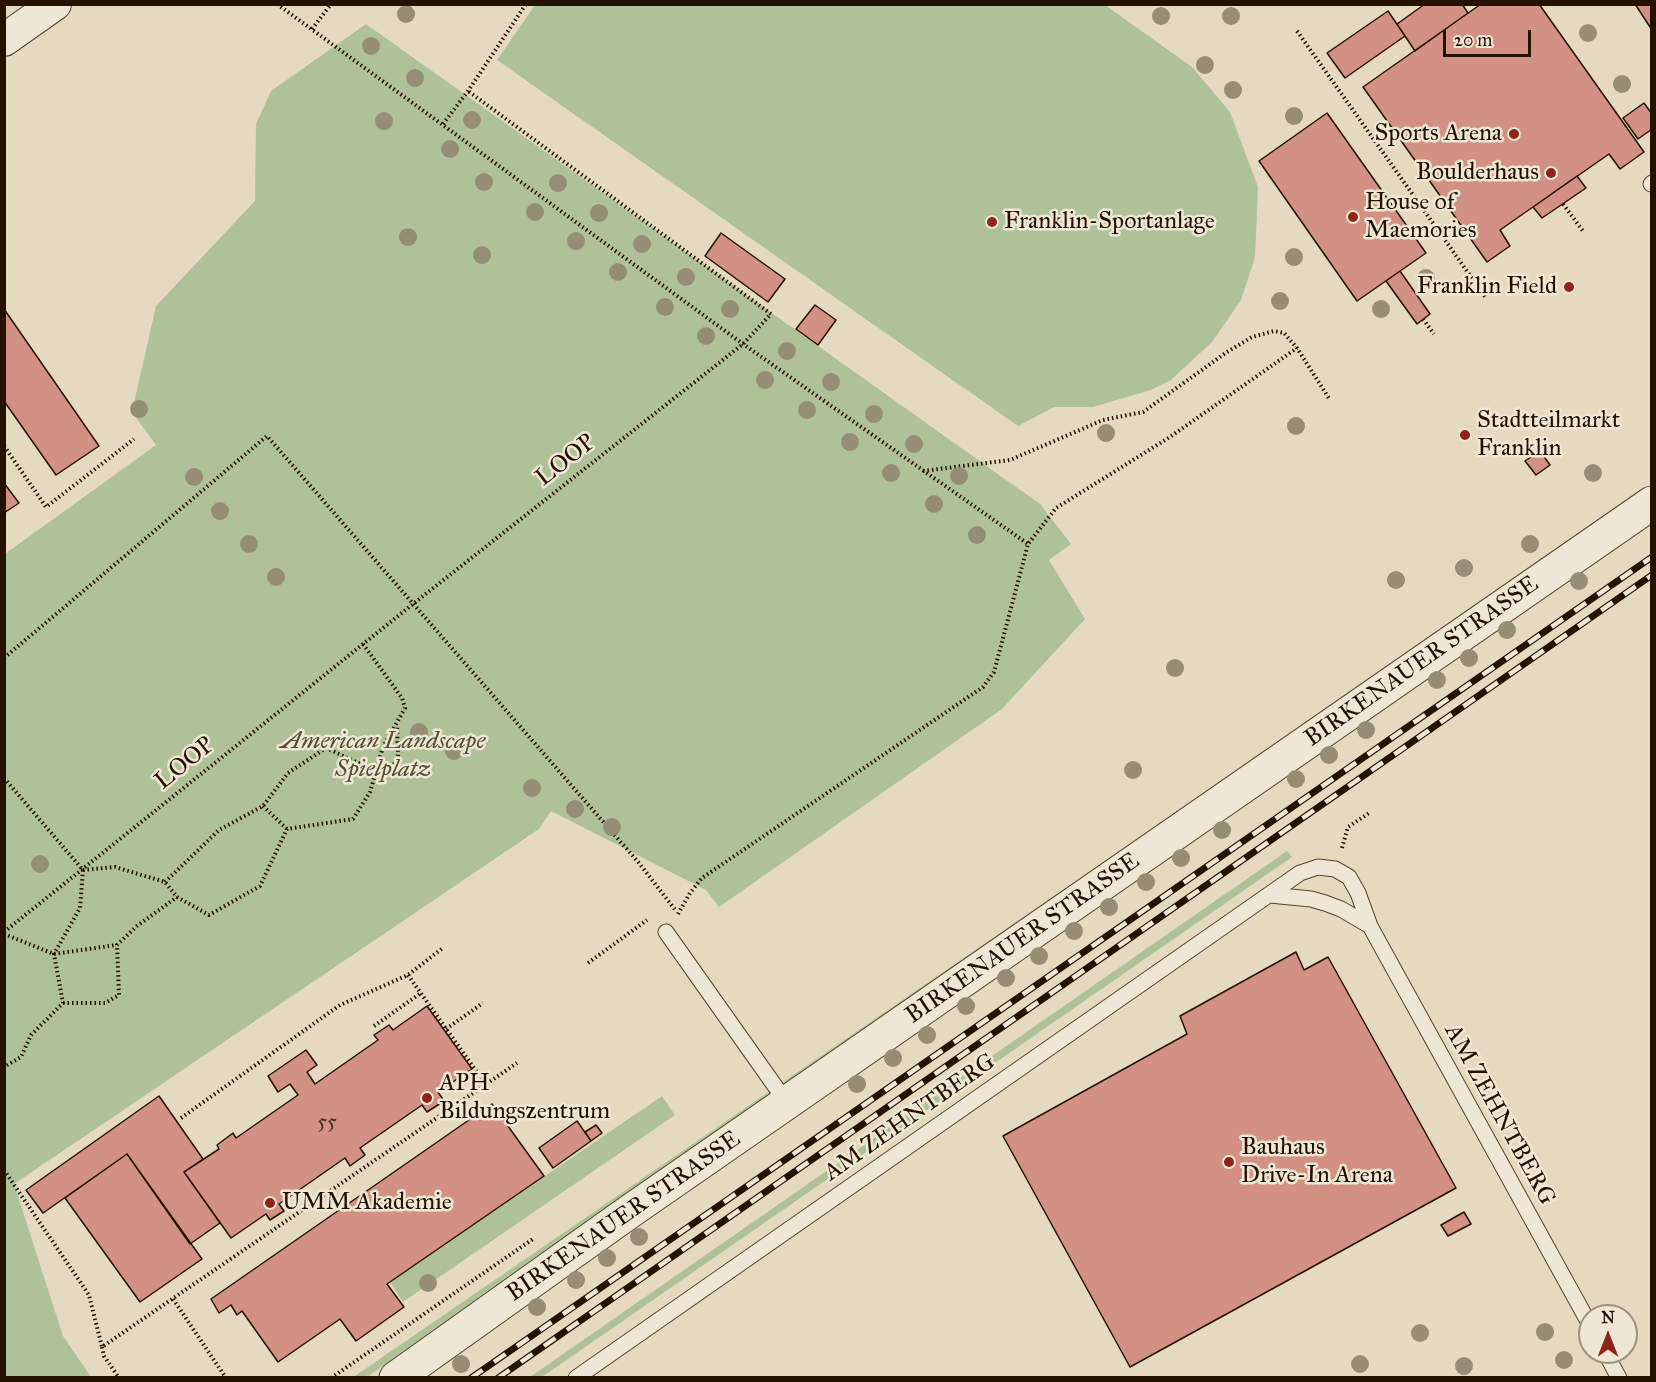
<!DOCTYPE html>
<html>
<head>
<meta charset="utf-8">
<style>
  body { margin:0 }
  #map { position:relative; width:1656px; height:1382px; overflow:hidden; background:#e5dac0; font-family:"IM FELL Great Primer",serif }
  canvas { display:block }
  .frame { position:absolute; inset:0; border:6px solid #251100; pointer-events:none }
  .north { position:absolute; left:1578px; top:1304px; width:60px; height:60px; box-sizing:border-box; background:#eee7d6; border:2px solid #9e9180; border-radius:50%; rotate:0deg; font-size:16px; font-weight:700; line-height:24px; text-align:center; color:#251100 }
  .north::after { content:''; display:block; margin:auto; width:21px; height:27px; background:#8f2418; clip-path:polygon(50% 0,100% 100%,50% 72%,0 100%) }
  .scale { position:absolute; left:1443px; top:30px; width:88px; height:27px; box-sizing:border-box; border:3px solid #251100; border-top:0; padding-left:8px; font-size:18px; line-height:21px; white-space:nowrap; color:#251100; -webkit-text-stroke:4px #eee7d6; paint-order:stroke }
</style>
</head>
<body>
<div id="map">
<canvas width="1656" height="1382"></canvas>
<div class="frame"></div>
<div class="north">N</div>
<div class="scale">20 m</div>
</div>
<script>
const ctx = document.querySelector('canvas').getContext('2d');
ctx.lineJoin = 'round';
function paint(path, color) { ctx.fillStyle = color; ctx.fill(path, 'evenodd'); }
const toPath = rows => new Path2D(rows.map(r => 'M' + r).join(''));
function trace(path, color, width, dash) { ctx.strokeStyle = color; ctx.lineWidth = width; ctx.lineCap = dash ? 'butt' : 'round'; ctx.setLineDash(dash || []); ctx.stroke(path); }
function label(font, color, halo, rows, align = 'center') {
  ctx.font = font + ' "IM FELL Great Primer",serif'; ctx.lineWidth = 5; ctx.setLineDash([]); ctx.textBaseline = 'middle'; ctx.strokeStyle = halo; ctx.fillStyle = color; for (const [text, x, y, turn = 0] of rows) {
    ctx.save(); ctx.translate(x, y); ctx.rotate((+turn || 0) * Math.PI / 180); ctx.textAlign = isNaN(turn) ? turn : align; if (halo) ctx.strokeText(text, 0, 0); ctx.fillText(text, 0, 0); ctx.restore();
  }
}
const green = toPath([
  [535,5,1105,5,1192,67,1230,112,1258,187,1255,258,1241,300,1212,342,1171,380,1151,390,1093,407,1054,407,1018,426,497,60],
  [366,24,1040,504,1071,544,1049,560,1085,619,1002,709,719,907,706,890,551,811,539,829,14,1184,63,1336,91,1377,5,1377,5,554,156,445,132,412,156,306,255,201,256,124,271,91],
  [1651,486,1651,496,367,1377,352,1378],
  [1287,851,1292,857,542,1377,530,1377],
  [662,1096,675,1115,403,1302,390,1282]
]);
const building = toPath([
  [1425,4,1462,4,1468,13,1415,51,1397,24,1425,4],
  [1481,4,1539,4,1644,152,1620,169,1609,154,1500,230,1510,246,1487,262,1363,87,1481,4],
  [1635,4,1652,4,1652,26,1650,27,1635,4],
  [1388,11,1405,36,1345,78,1327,53,1388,11],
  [1644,103,1652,114,1652,129,1638,139,1623,118,1644,103],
  [1327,113,1426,253,1357,301,1259,161,1327,113],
  [1577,176,1586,188,1542,218,1533,207,1577,176],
  [721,233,785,279,768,302,705,256,721,233],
  [1400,271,1430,314,1417,324,1386,281,1400,271],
  [815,305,836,320,818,345,796,329,815,305],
  [4,309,99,446,56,475,4,401,4,309],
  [1540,451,1550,465,1536,475,1525,461,1540,451],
  [4,483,19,503,4,513,4,483],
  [1296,952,1304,970,1328,957,1456,1188,1130,1367,1003,1136,1187,1034,1180,1016,1296,952],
  [427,1006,472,1069,438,1092,444,1101,427,1112,422,1105,360,1148,365,1155,350,1166,345,1158,279,1204,284,1211,270,1220,266,1214,231,1238,184,1172,219,1149,217,1145,233,1133,236,1138,298,1095,290,1084,278,1092,268,1076,306,1050,317,1065,307,1072,315,1084,378,1040,374,1035,389,1025,393,1030,427,1006],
  [159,1096,203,1159,184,1172,220,1223,190,1244,127,1154,43,1213,26,1190,159,1096],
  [492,1104,544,1176,387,1284,404,1307,356,1341,340,1319,278,1362,242,1311,237,1315,231,1305,219,1313,211,1299,492,1104],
  [577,1121,591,1141,553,1168,539,1148,577,1121],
  [596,1125,602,1133,591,1141,585,1132,596,1125],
  [127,1154,202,1259,140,1302,65,1198,127,1154],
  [1464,1212,1471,1224,1448,1236,1441,1225,1464,1212]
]);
const path = toPath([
  [277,4,743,344,1028,544],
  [312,29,331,4],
  [1297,31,1486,298],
  [443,124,468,91,526,4],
  [1563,204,1583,231],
  [1423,319,1434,334],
  [4,446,46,507,134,439],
  [923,471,1010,460,1103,420,1143,412,1227,352,1252,337,1274,331,1284,333,1297,348,1330,400],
  [363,644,402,698,405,708,383,747,376,771],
  [4,658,267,436,639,863,676,911],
  [377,771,394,764,398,755,397,725],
  [4,778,83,870,80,908,54,954,63,1003,31,1035,21,1057,4,1067],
  [263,806,287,829],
  [1342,848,1348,827,1369,813],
  [83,870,115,867,165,882,177,897,209,915,260,886,287,829,353,819,370,792,376,771,326,748,288,773,263,806,219,830,165,882],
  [678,914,690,893,702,878,983,687,994,672,1028,544,1056,508,1170,437,1297,348],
  [4,932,413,604,743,344,771,314,468,91],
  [4,934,54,954,116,945],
  [588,963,647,920],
  [408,975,486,1085],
  [63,1003,105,1003,119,995,117,945,137,926,177,897],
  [374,1026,421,993],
  [446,1029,483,1003],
  [181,1118,340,1005,408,975,444,947],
  [4,1170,89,1295,102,1347,517,1063],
  [173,1299,226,1378],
  [102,1347,104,1356,119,1378],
  [331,1378,533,1239]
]);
const service = toPath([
  [1651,184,1652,183],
  [1270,895,1311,899,1325,903,1341,909,1370,926],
  [666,932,787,1103],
  [1605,1352,1619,1378],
  [576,1378,1300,873,1318,867,1335,869,1349,877,1358,893,1370,926,1590,1325]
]);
const minor = toPath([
  [4,40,55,4]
]);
const tertiary = toPath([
  [396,1378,629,1212,1652,503]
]);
const rail = toPath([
  [471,1378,1652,557],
  [498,1378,1652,575]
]);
const trees = [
  [406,14],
  [1161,16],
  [1231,16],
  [1588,33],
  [371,46],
  [1205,65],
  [415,78],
  [1622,84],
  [1233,90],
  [1294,116],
  [472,120],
  [384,121],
  [450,149],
  [484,182],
  [558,183],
  [535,212],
  [599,213],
  [408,237],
  [576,241],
  [642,244],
  [482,255],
  [1294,257],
  [618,272],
  [686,277],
  [1426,278],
  [1280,301],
  [665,307],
  [730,309],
  [1381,309],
  [706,336],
  [787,351],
  [765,380],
  [831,382],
  [139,409],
  [807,410],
  [874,414],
  [1296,426],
  [1106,433],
  [850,442],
  [914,444],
  [891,473],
  [1593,473],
  [959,476],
  [194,477],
  [934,504],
  [220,511],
  [977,535],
  [249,544],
  [1530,544],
  [1464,568],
  [276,577],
  [1396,580],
  [1579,581],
  [1507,630],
  [1469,658],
  [1175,668],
  [1437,680],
  [1366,730],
  [419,732],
  [454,751],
  [1329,755],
  [1133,770],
  [1296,779],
  [532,788],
  [575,809],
  [612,827],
  [1222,830],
  [1181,858],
  [40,864],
  [1146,882],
  [1109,907],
  [1074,931],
  [1039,956],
  [1006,978],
  [966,1006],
  [927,1035],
  [893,1058],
  [857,1084],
  [639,1237],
  [607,1258],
  [576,1280],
  [428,1283],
  [537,1307],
  [1545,1332],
  [1420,1333],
  [1564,1360],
  [461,1364],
  [1360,1364],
  [1464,1366]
];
const markers = [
  [1514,134,6,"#8f2418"],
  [1551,173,6,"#8f2418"],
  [1353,217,6,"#8f2418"],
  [992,222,6,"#8f2418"],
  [1569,287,6,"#8f2418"],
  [1465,435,6,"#8f2418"],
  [427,1098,6,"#8f2418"],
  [1229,1162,6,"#8f2418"],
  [270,1203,6,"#8f2418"]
];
const numberNames = [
  ["55",327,1123]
];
const poiNames = [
  ["Sports Arena",1502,134,"right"],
  ["Boulderhaus",1539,173,"right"],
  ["House of",1365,203],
  ["Maemories",1365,231],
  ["Franklin-Sportanlage",1004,222],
  ["Franklin Field",1557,287,"right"],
  ["Stadtteilmarkt",1477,421],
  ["Franklin",1477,449],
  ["APH",439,1084],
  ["Bildungszentrum",439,1112],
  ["Bauhaus",1241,1148],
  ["Drive-In Arena",1241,1176],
  ["UMM Akademie",282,1203]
];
const streetNames = [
  ["LOOP",566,461,-38],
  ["BIRKENAUER STRASSE",1422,662,-35],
  ["LOOP",185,764,-39],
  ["BIRKENAUER STRASSE",1023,939,-35],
  ["AM ZEHNTBERG",1499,1115,61],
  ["AM ZEHNTBERG",910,1118,-35],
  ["BIRKENAUER STRASSE",624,1217,-35]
];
const parkNames = [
  ["American Landscape",383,742],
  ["Spielplatz",383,770]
];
paint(green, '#afc197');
paint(building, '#d29183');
trace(building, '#251100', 1.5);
trace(service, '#554330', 17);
trace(minor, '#554330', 34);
trace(tertiary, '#554330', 35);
trace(path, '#251100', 4, [1.5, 3]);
trace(service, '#eee7d6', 15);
trace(minor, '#eee7d6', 32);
trace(tertiary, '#eee7d6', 33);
trace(rail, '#251100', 7);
trace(rail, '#eee7d6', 4.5, [14]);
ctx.fillStyle = '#968e74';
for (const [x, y] of trees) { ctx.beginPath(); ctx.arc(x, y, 9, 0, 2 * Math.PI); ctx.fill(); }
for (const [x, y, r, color] of markers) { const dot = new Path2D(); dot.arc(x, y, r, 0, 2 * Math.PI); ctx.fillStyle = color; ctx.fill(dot); trace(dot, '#eee7d6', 2); }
label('21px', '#503121', null, numberNames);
label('24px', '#251100', '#eee7d6', poiNames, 'left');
label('24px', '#251100', '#eee7d6', streetNames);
label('italic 24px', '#554f35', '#eee7d6', parkNames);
</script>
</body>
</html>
